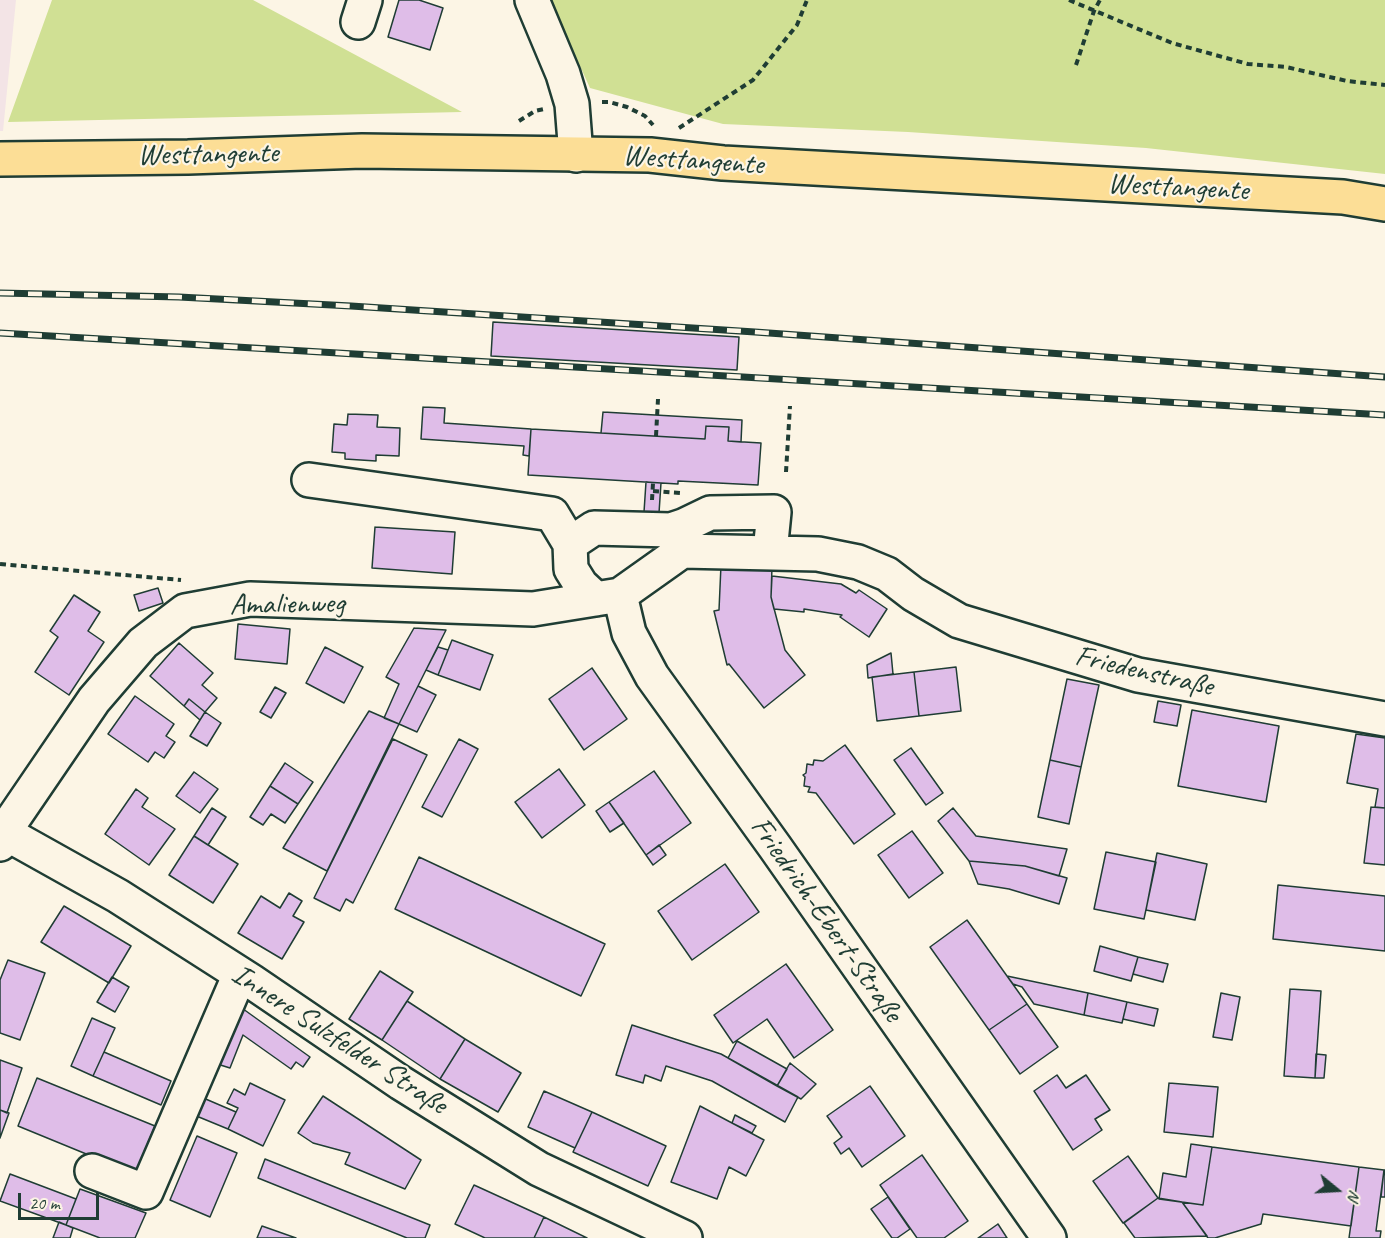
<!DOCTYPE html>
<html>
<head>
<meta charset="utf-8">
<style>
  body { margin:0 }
  #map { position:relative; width:1385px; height:1238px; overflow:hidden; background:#fcf5e5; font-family:Caveat,sans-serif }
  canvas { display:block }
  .north { position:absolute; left:1307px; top:1160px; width:60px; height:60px; -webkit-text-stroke:4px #fcf5e5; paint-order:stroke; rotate:108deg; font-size:16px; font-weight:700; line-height:24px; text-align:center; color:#1f3d34 }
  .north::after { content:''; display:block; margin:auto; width:21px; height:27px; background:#1f3d34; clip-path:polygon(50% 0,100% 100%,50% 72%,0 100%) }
  .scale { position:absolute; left:18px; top:1193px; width:81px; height:27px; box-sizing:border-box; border:3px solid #1f3d34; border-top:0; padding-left:8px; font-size:18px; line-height:21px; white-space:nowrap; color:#1f3d34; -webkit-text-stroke:4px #fcf5e5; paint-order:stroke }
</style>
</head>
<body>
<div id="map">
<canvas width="1385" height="1238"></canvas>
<div class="north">N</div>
<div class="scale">20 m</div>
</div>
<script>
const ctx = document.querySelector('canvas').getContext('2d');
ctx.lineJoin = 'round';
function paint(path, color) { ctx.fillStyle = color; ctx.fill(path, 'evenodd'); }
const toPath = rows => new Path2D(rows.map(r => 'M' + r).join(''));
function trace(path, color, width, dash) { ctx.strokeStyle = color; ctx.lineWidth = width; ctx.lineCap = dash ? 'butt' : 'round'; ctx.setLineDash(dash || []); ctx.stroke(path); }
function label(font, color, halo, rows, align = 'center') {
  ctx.font = font + ' Caveat,sans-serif'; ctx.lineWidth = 4.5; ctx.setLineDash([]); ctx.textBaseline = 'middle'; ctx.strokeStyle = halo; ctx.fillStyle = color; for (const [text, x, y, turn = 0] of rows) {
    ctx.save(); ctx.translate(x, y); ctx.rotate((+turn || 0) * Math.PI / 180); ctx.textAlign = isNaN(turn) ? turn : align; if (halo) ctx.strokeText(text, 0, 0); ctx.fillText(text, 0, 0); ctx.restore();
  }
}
const built = toPath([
  [0,0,16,0,3,131,0,131]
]);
const green = toPath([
  [52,0,253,0,462,112,8,122],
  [550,0,1385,0,1385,174,1146,148,908,132,723,124,590,88]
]);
const building = toPath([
  [399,0,419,0,443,8,430,50,388,37,399,0],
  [493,322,739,337,737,370,491,356,493,322],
  [423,407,445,408,444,423,531,429,529,456,523,455,524,446,421,439,423,407],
  [603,412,742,420,741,442,728,441,729,427,706,426,705,439,601,433,603,412],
  [348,414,378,415,377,427,400,428,399,456,376,455,376,461,345,459,345,453,332,452,334,424,347,425,348,414],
  [706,426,729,427,728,441,761,443,758,485,678,481,678,484,528,475,531,429,705,439,706,426],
  [646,482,661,483,659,513,644,512,646,482],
  [375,527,455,532,452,574,372,568,375,527],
  [721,565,772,567,771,597,785,650,805,675,764,708,729,664,727,665,714,611,719,610,721,565],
  [772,576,841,584,856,593,859,590,887,609,869,637,840,617,842,615,804,609,804,612,774,609,771,597,772,576],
  [158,588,163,603,139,611,134,595,158,588],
  [74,595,100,612,88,631,104,642,69,695,35,672,58,637,50,631,74,595],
  [238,624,290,629,287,664,235,659,238,624],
  [414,628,446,630,399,724,384,718,399,684,386,677,414,628],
  [452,640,493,655,480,690,438,675,452,640],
  [179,643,213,673,202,685,217,698,205,712,189,699,184,706,150,676,179,643],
  [325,647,363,667,344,703,306,683,325,647],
  [438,647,448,650,438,675,426,670,438,647],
  [891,653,893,674,868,678,867,665,891,653],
  [956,667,961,711,919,716,914,672,956,667],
  [592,668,627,719,584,750,549,699,592,668],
  [914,672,919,716,877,721,872,677,914,672],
  [1067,679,1099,685,1081,767,1050,760,1067,679],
  [418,686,436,695,417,732,399,724,418,686],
  [275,687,286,693,271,718,260,712,275,687],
  [135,696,174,724,166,736,175,742,164,758,155,752,148,762,108,734,135,696],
  [189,699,205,712,200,720,184,706,189,699],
  [1158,701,1181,705,1177,726,1154,722,1158,701],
  [1192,710,1279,726,1266,802,1178,786,1192,710],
  [369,711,399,724,327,871,283,848,369,711],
  [205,712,221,723,207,746,190,736,205,712],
  [1356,734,1385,738,1385,808,1375,807,1378,789,1347,783,1356,734],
  [393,739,427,755,353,903,346,899,340,911,314,898,393,739],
  [459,739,478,749,442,817,422,807,459,739],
  [845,745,895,814,854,844,816,793,808,792,810,787,804,786,805,777,803,775,806,773,807,764,813,765,814,760,823,761,845,745],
  [911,748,943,793,926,805,894,760,911,748],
  [1050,760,1081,767,1069,824,1038,817,1050,760],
  [285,763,313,782,298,804,270,786,285,763],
  [559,769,585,805,542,838,515,802,559,769],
  [654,771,691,823,646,855,609,802,654,771],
  [194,772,218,789,200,813,176,796,194,772],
  [270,786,298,804,285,823,271,814,263,825,250,817,270,786],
  [136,789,148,798,142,807,175,829,149,865,105,834,136,789],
  [609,802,624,823,610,832,596,811,609,802],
  [1371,807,1385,808,1385,865,1364,863,1371,807],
  [212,808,226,817,208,845,194,836,212,808],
  [953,808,976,836,1067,849,1059,876,1025,866,969,861,938,821,953,808],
  [912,831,943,873,909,898,878,855,912,831],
  [194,836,238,864,213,903,169,875,194,836],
  [659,845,666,855,653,865,646,855,659,845],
  [1106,852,1156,862,1144,919,1094,909,1106,852],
  [1157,853,1207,864,1195,920,1146,910,1157,853],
  [419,857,605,944,581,996,395,909,419,857],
  [969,861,1025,866,1067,878,1059,904,1009,889,978,884,969,861],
  [725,864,759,912,692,960,658,911,725,864],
  [1278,885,1385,896,1385,951,1273,939,1278,885],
  [289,893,302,901,293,916,304,922,282,959,238,933,261,896,280,908,289,893],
  [64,906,131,946,109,983,41,942,64,906],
  [967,920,1027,1004,989,1030,930,947,967,920],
  [1100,946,1138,957,1131,981,1094,971,1100,946],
  [1138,957,1168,964,1163,982,1133,974,1138,957],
  [8,960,45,973,20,1040,0,1033,0,980,8,960],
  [786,964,833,1030,794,1058,767,1019,733,1043,714,1015,786,964],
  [380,971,413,992,382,1040,349,1019,380,971],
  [1007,976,1088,993,1084,1015,1034,1004,1022,987,1013,984,1007,976],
  [112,977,129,987,115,1012,97,1002,112,977],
  [1290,989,1321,991,1315,1078,1284,1076,1290,989],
  [1088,993,1127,1002,1122,1023,1084,1015,1088,993],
  [1221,993,1240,997,1232,1040,1213,1037,1221,993],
  [407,1001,465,1039,440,1079,382,1040,407,1001],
  [1127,1002,1158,1009,1154,1026,1123,1019,1127,1002],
  [1027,1004,1058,1047,1020,1074,989,1030,1027,1004],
  [239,1006,310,1057,303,1067,296,1062,291,1069,243,1035,230,1068,214,1063,239,1006],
  [92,1018,115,1028,93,1076,71,1066,92,1018],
  [632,1025,721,1054,798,1097,785,1122,712,1081,666,1066,661,1081,645,1075,643,1083,616,1075,632,1025],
  [465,1039,521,1073,498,1112,440,1079,465,1039],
  [737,1041,787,1069,777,1086,728,1058,737,1041],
  [104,1052,171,1081,161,1105,93,1076,104,1052],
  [1316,1054,1326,1055,1324,1078,1315,1078,1316,1054],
  [0,1060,22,1068,7,1113,0,1110,0,1060],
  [790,1063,816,1084,801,1099,777,1086,790,1063],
  [1057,1075,1066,1088,1086,1075,1110,1110,1095,1119,1102,1130,1073,1150,1034,1091,1057,1075],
  [37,1078,155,1126,135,1174,18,1126,37,1078],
  [250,1083,285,1100,263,1146,228,1129,238,1108,227,1103,234,1089,245,1095,250,1083],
  [1169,1083,1218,1087,1213,1137,1164,1132,1169,1083],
  [870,1086,905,1136,862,1167,849,1148,841,1154,834,1143,842,1137,827,1116,870,1086],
  [544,1091,592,1112,575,1148,528,1127,544,1091],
  [323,1096,421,1160,405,1189,345,1164,350,1153,313,1143,298,1133,323,1096],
  [201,1097,236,1112,228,1129,194,1115,201,1097],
  [700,1106,764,1140,746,1176,729,1167,717,1199,671,1182,700,1106],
  [0,1110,9,1113,0,1138,0,1110],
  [592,1112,666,1146,648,1186,573,1152,592,1112],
  [735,1115,756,1126,752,1133,732,1123,735,1115],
  [197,1136,237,1153,210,1217,170,1200,197,1136],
  [1191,1144,1212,1147,1203,1205,1159,1199,1163,1173,1186,1177,1191,1144],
  [1212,1147,1359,1167,1351,1226,1263,1214,1261,1224,1215,1238,1208,1238,1182,1202,1203,1205,1212,1147],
  [922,1155,968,1221,944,1238,917,1238,880,1185,922,1155],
  [1128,1156,1158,1198,1123,1223,1093,1181,1128,1156],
  [265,1159,430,1225,425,1238,407,1238,258,1178,265,1159],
  [1359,1167,1384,1170,1376,1231,1381,1231,1380,1238,1349,1238,1359,1167],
  [1384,1170,1385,1170,1385,1197,1381,1197,1384,1170],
  [10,1174,76,1199,66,1225,0,1201,10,1174],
  [474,1185,544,1217,534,1238,485,1238,455,1224,474,1185],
  [80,1189,146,1213,135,1238,100,1238,66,1225,80,1189],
  [888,1197,910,1229,897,1238,892,1238,871,1209,888,1197],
  [1158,1198,1182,1202,1207,1236,1135,1238,1124,1223,1158,1198],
  [544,1217,587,1238,534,1238,544,1217],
  [59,1222,73,1228,70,1238,53,1238,59,1222],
  [998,1224,1007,1238,978,1238,998,1224],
  [262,1226,296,1238,257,1238,262,1226]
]);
const path = toPath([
  [1069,0,1172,43,1248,64,1286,67,1347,81,1385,85],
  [1076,65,1094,11,1100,0],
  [602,102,609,102,627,107,645,116,653,125],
  [519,121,535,111,544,109],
  [679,128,753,80,797,25,807,0],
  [656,436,658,399],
  [786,472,790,406],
  [653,491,680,493],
  [652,500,653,483],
  [0,564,181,580]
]);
const minor = toPath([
  [532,0,563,74,572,104,576,155],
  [358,22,365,0],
  [309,480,552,514,570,544,571,569,581,585,596,599],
  [570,544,594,528,671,530,683,526,710,513,774,512,770,552],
  [620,595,629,633,652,676,775,847,1049,1238],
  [0,830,118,896,251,981,401,1083,539,1169,685,1238],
  [0,844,4,832,94,700,143,643,185,611,250,599,533,609,620,595,682,551,818,554,858,562,887,574,913,594,959,621,1138,675,1385,719],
  [92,1171,146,1192,240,974]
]);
const major = toPath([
  [0,159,188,157,362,151,650,155,723,163,1343,197,1385,204]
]);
const rail = toPath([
  [0,293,179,297,351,306,755,332,1385,377],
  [0,333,1385,415]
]);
const streetNames = [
  ["Westtangente",208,155,-1],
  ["Westtangente",693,161,4],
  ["Westtangente",1178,188,3],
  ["Amalienweg",287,605,-1],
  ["Friedenstraße",1144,672,13],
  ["Friedrich-Ebert-Straße",826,920,55],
  ["Innere Sulzfelder Straße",339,1040,33]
];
paint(built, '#f3e4e6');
paint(green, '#d0e094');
paint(building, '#dfbde8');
trace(building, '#1f3d34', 1.5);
trace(minor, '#1f3d34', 38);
trace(major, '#1f3d34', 38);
trace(path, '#1f3d34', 4, [6, 4.5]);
trace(minor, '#fcf5e5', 33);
trace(major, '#fcde96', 33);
trace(rail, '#1f3d34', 7);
trace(rail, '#fcf5e5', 4.5, [14]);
label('30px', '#1f3d34', '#fcf5e5', streetNames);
</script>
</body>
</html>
